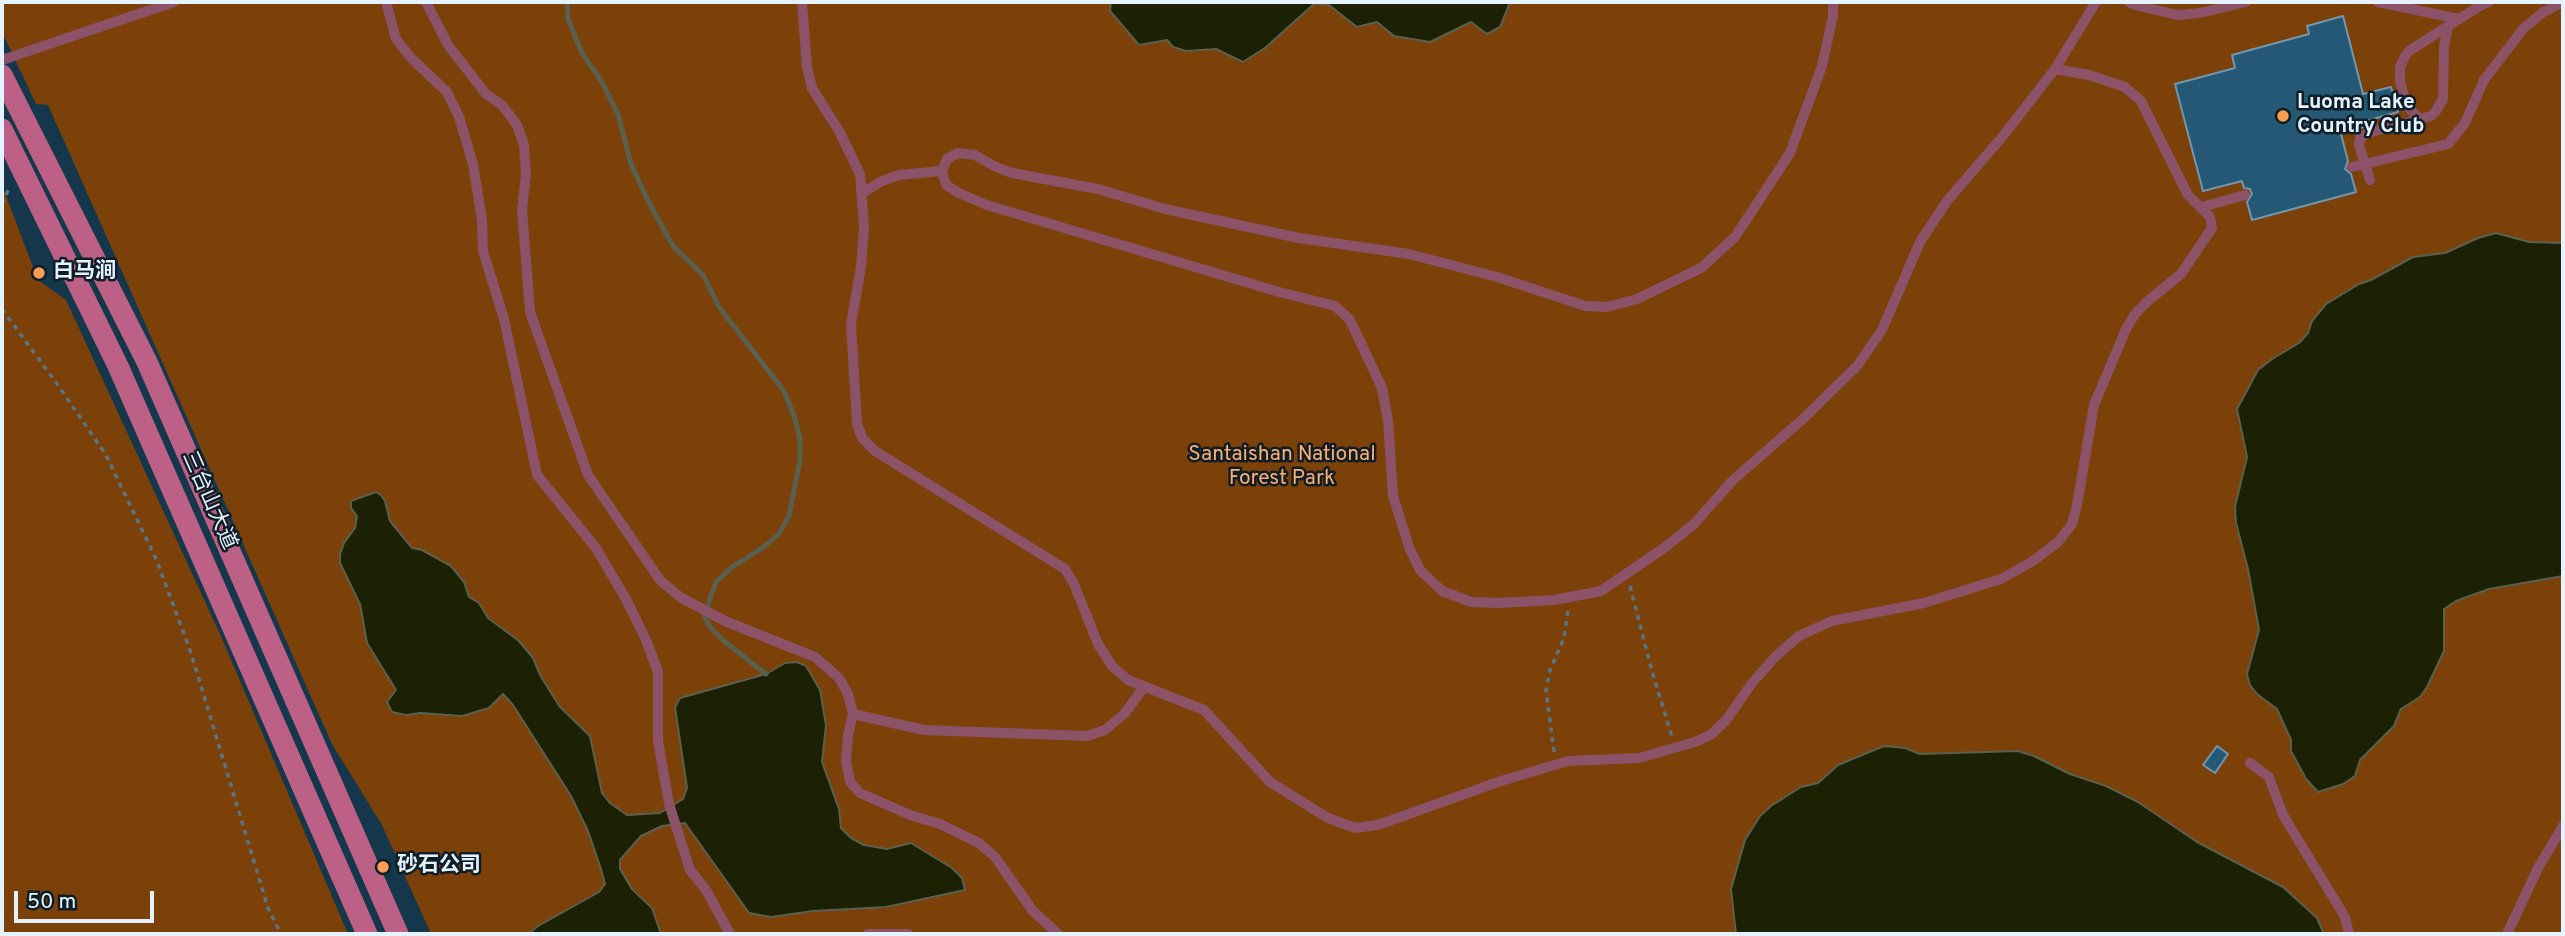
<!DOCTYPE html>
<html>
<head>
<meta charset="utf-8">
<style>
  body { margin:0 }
  #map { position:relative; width:2565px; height:936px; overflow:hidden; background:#15374b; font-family:Overpass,sans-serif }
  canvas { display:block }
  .frame { position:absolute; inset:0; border:4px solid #e4f3fe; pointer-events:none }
  .scale { position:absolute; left:14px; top:891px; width:140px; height:32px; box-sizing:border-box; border:4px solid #e4f3fe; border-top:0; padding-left:9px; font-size:21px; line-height:24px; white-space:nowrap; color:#e4f3fe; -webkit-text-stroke:5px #0f1d26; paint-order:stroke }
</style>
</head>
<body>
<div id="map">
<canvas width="2565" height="936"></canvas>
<div class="frame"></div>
<div class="scale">50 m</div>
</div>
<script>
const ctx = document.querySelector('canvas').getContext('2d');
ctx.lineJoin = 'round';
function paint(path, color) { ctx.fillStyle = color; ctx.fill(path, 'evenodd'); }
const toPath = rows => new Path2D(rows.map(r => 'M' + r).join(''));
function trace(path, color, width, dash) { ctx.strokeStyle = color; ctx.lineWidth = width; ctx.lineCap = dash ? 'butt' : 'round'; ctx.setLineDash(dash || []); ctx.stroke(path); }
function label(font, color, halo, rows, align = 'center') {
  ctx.font = font + ' Overpass,"Noto Sans SC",sans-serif'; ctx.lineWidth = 5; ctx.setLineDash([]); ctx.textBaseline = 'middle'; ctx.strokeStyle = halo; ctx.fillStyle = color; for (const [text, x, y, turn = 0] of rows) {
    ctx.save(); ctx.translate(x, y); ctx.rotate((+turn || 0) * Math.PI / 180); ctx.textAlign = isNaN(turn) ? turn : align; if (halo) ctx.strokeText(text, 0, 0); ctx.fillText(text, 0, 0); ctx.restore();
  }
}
const green = toPath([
  [2,2,2563,2,2563,934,431,934,382,825,332,744,48,105,36,104,2,32],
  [2,185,38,280,66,300,220,634,348,934,2,934]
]);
const water = toPath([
  [1111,2,1510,2,1500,27,1487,34,1471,22,1430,42,1394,36,1377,22,1357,27,1329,5,1315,3,1265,48,1243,62,1216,49,1186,51,1173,47,1167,40,1139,45,1110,11,1111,2],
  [2496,233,2529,242,2563,243,2563,576,2489,589,2456,601,2444,609,2444,651,2427,687,2420,697,2401,709,2394,726,2360,760,2355,776,2343,784,2318,792,2306,779,2291,751,2291,740,2277,709,2257,694,2250,685,2247,674,2259,630,2248,569,2236,523,2235,507,2247,457,2237,409,2258,370,2272,359,2299,343,2308,333,2312,321,2326,304,2359,284,2371,280,2413,257,2445,253,2478,238,2496,233],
  [376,492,381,495,385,501,390,521,412,548,422,550,451,566,464,582,469,597,479,603,488,618,519,641,533,658,540,675,560,707,590,736,602,793,610,803,627,815,660,813,683,799,687,788,675,707,680,698,766,674,785,663,797,662,806,666,820,690,826,725,822,762,839,809,841,828,851,838,864,845,887,849,911,843,952,868,962,878,965,890,886,907,813,911,771,917,749,913,685,823,662,826,641,836,620,860,620,869,632,889,652,908,661,934,528,934,538,926,599,892,605,884,601,869,588,831,571,796,513,705,503,694,489,708,462,716,420,713,406,715,392,712,387,702,396,690,367,643,360,604,340,563,340,554,344,543,355,528,357,516,351,508,351,501,376,492],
  [1884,746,1905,748,1920,754,2018,751,2034,756,2070,774,2106,786,2138,802,2197,842,2283,887,2317,918,2324,934,1736,934,1731,889,1745,840,1760,816,1771,806,1801,787,1818,783,1838,765,1884,746]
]);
const stream = toPath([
  [567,2,568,19,582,53,602,82,618,114,631,164,648,201,673,246,703,275,719,307,784,391,794,416,800,438,800,460,789,516,779,534,762,548,732,567,716,582,704,615,710,627,725,642,766,674]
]);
const building = toPath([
  [2343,16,2363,94,2391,87,2398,112,2369,120,2370,125,2341,134,2348,161,2345,169,2351,174,2356,192,2252,220,2247,202,2252,194,2250,189,2244,188,2242,181,2203,191,2175,84,2235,68,2232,55,2309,34,2307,26,2343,16],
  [2217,746,2228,754,2215,773,2203,765,2217,746]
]);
const path = toPath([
  [2,204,10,186],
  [2,309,60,388,106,455,157,561,191,653,268,908,281,934],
  [1630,586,1652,671,1672,737],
  [1554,752,1546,690,1550,670,1564,638,1568,610]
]);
const lane = toPath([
  [386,2,396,39,412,59,447,92,459,117,473,164,482,220,483,251,504,319,537,475,596,548,627,601,646,640,658,672,658,741,669,804,690,870,706,890,730,934],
  [426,2,448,45,486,94,502,105,517,125,524,145,526,175,522,209,530,312,588,475,660,580,680,597,725,621,815,657,839,678,848,694,853,714,848,735,846,761,850,782,860,793,910,815,940,824,979,843,995,857,1033,911,1058,934],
  [802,2,807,67,812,88,839,131,860,174,864,227,861,267,851,324,857,423,862,438,875,451,1065,569,1074,584,1098,644,1112,666,1128,680,1204,710,1270,782,1328,818,1355,828,1378,825,1501,781,1568,761,1639,758,1695,742,1712,734,1727,719,1752,683,1776,656,1799,636,1832,621,1924,603,2001,579,2033,561,2058,542,2072,524,2077,505,2094,405,2126,329,2135,314,2149,300,2181,274,2212,228,2210,217,2188,195,2141,101,2125,87,2089,75,2055,69],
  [1833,2,1833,16,1822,66,1790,153,1735,237,1701,268,1637,299,1607,307,1585,306,1497,277,1409,254,1299,238,1165,209,1098,189,1012,173,996,167,975,155,958,153,947,159,942,171,946,185,959,193,987,205,1279,292,1335,306,1350,320,1382,388,1388,421,1393,496,1409,547,1420,570,1442,591,1471,602,1499,603,1554,600,1601,591,1664,548,1694,524,1733,480,1804,418,1857,366,1882,330,1920,242,1947,201,2003,136,2055,69,2096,2],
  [2129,2,2135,5,2177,15,2200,13,2246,2],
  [2378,2,2459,19],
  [2448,26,2444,46,2443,99,2436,111,2431,116,2420,119,2407,106,2400,82,2400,67,2405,56,2409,51,2448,26,2459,19,2480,6,2489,2],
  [2,60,174,2],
  [2352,167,2448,144,2465,123,2484,80,2523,29,2542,13,2563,2],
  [2370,180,2359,145,2360,138,2368,133,2420,119],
  [862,193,882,181,899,175,942,171],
  [2202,207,2245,195],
  [853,714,924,730,1087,736,1105,730,1125,713,1144,687],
  [2250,763,2269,777,2283,815,2345,917,2349,934],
  [868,934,908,934],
  [2507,934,2539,866,2563,826]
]);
const secondary = toPath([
  [2,75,147,362,398,934],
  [2,129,118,366,367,934]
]);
const markers = [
  [2283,116,7,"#fc9d53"],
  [39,273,7,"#fc9d53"],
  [383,867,7,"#fc9d53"]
];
const poiNames = [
  ["Luoma Lake",2297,104],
  ["Country Club",2297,128],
  ["白马涧",53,273],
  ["砂石公司",397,867]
];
const parkNames = [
  ["Santaishan National",1282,456],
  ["Forest Park",1282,480]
];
const streetNames = [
  ["三台山大道",208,501,66]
];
paint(green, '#7b4108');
paint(water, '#1d2104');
trace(water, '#59604f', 2);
trace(stream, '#59604f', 5);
paint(building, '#245875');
trace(building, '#7297ae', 2);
trace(path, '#587485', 3.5, [5, 5]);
trace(lane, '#8c5268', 10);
trace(secondary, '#bc6185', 21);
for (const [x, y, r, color] of markers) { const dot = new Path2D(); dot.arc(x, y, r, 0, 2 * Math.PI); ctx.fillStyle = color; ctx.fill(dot); trace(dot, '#0f1d26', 2.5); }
label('bold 21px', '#e4f3fe', '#0f1d26', poiNames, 'left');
label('21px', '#feae72', '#0f1d26', parkNames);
label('21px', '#e4f3fe', '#0f1d26', streetNames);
</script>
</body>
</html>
